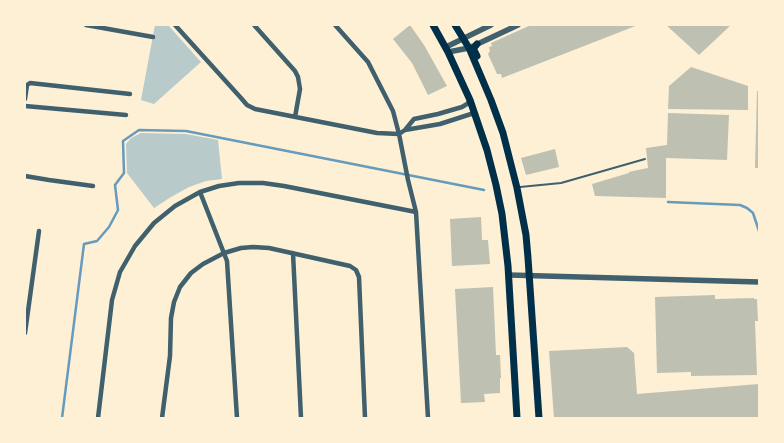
<!DOCTYPE html>
<html>
<head>
<meta charset="utf-8">
<style>
  body { margin:0 }
  #map { position:relative; width:784px; height:443px; overflow:hidden; background:#fdf0d5; font-family:Jost,sans-serif }
  canvas { display:block }
  .frame { position:absolute; inset:0; border:26px solid #fdf0d5; pointer-events:none }
</style>
</head>
<body>
<div id="map">
<canvas width="784" height="443"></canvas>
<div class="frame"></div>
</div>
<script>
const ctx = document.querySelector('canvas').getContext('2d');
ctx.lineJoin = 'round';
function paint(path, color) { ctx.fillStyle = color; ctx.fill(path, 'evenodd'); }
const toPath = rows => new Path2D(rows.map(r => 'M' + r).join(''));
function trace(path, color, width, dash) { ctx.strokeStyle = color; ctx.lineWidth = width; ctx.lineCap = dash ? 'butt' : 'round'; ctx.setLineDash(dash || []); ctx.stroke(path); }
const green = toPath([
  [155,25,168,25,201,62,154,104,141,100],
  [141,133,186,134,218,140,222,179,206,181,189,187,171,197,154,208,127,173,126,144,131,138]
]);
const stream = toPath([
  [668,202,740,205,747,208,753,213,759,231],
  [62,418,84,244,97,241,109,227,118,210,115,185,124,173,123,141,139,130,186,131,484,190]
]);
const building = toPath([
  [410,25,424,45,447,86,428,95,412,63,393,39],
  [531,25,638,25,502,78,501,74,497,74,488,54,490,51,489,47,492,46,491,43],
  [666,25,731,25,699,55],
  [691,67,748,86,748,110,668,109,669,86],
  [757,91,759,91,759,168,755,168],
  [668,113,729,115,727,160,666,158,666,198,595,196,592,184,629,173,629,172,638,170,648,168,646,148,667,145],
  [555,149,559,167,526,175,521,158],
  [481,217,482,240,488,240,490,264,452,266,450,219],
  [493,287,496,355,500,355,501,378,500,378,500,393,484,394,485,402,461,403,455,289],
  [715,295,715,299,754,298,754,299,757,299,758,321,755,321,757,375,691,376,691,372,657,373,655,297],
  [627,347,634,353,637,394,759,384,759,418,554,418,549,351]
]);
const service = toPath([
  [520,187,561,183,645,159]
]);
const minor = toPath([
  [86,25,153,37],
  [175,25,241,98,247,105,255,109,377,133,399,134,405,130,414,119,438,114,462,107,467,104,470,100],
  [254,25,295,71,298,77,300,89,295,117],
  [335,25,368,62,393,111,399,134,408,180,416,212,428,418],
  [25,99,27,85,30,83,130,94],
  [25,106,126,115],
  [405,130,440,124,471,114,476,115],
  [25,176,49,180,93,186],
  [200,192,227,261,237,418],
  [293,253,301,418],
  [25,333,39,231],
  [98,418,112,300,120,272,135,246,154,223,175,206,200,192,219,186,239,183,263,183,284,186,416,212],
  [162,418,170,356,171,318,174,302,180,287,191,273,203,264,224,253,241,248,253,247,269,248,350,266,356,270,359,277,365,418]
]);
const tertiary = toPath([
  [446,47,491,25],
  [448,52,469,48,518,25],
  [509,275,759,282]
]);
const primary = toPath([
  [433,25,448,52,470,100,487,150,496,185,502,214,508,266,517,418],
  [455,25,469,48,491,100,503,133,517,188,526,235,528,258,539,418],
  [477,56,474,50,474,48,477,44]
]);
paint(green, '#b9caca');
trace(stream, '#669bbc', 2.5);
paint(building, '#bec0b2');
trace(service, '#3f606c', 2);
trace(minor, '#3f606c', 4.5);
trace(tertiary, '#3f606c', 5.5);
trace(primary, '#003049', 7);
</script>
</body>
</html>
